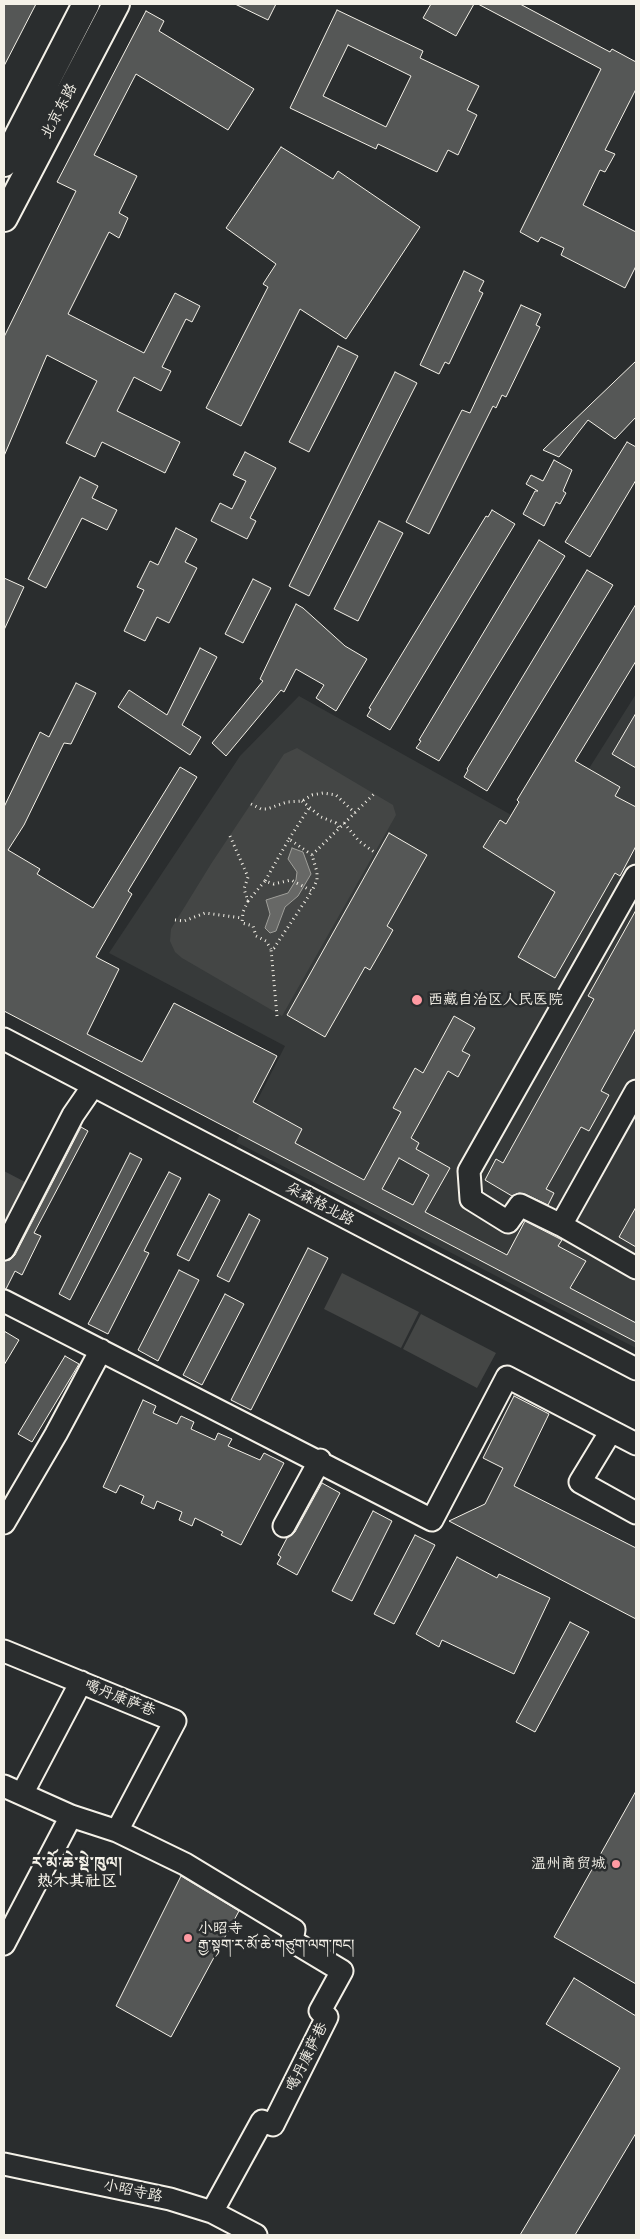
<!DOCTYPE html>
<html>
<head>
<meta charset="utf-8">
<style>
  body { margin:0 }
  #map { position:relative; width:640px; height:2239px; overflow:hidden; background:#2a2d2e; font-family:"Comic Neue",sans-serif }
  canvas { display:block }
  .frame { position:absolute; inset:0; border:5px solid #f4f1e8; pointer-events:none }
</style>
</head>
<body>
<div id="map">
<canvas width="640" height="2239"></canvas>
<div class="frame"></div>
</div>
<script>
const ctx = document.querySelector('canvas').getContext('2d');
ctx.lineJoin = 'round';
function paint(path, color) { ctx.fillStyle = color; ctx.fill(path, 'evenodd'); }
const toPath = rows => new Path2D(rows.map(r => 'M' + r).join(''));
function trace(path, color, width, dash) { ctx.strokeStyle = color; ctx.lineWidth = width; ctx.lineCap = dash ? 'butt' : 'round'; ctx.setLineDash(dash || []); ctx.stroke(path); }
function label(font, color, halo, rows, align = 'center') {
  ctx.font = font + ' "Comic Neue","LXGW WenKai TC","Noto Serif Tibetan",sans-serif'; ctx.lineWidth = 5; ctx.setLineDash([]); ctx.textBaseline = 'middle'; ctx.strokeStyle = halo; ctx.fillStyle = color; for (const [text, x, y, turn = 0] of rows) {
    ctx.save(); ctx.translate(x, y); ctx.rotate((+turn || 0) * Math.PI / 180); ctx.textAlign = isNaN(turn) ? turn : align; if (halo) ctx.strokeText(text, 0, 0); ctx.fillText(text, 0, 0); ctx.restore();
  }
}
const built = toPath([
  [636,694,636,1348,236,1142,285,1046,109,953,240,756,299,696,547,835]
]);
const green = toPath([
  [297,748,393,805,396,815,282,1016,182,958,175,952,170,941,171,929,211,864,284,754],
  [4,1171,27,1183,4,1229],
  [342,1273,419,1312,401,1348,324,1309],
  [421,1314,496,1353,477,1388,403,1349]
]);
const water = toPath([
  [292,848,303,852,311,874,298,896,285,907,276,931,270,933,265,928,270,914,266,900,288,893,296,880,297,872,288,859,292,848]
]);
const building = toPath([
  [4,4,36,4,4,66,4,4],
  [235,4,276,4,268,20,235,4],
  [431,4,474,4,456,36,423,18,431,4],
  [478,4,520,4,610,52,612,49,636,62,636,89,605,150,615,154,605,172,600,170,583,205,636,232,636,266,625,288,561,255,564,248,541,237,538,242,520,232,601,69,478,4],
  [337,10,423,51,420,58,479,86,467,110,477,115,458,155,448,150,437,172,378,144,376,149,290,108,337,10],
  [348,45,411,76,386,127,323,96,348,45],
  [146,11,164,21,159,31,254,89,228,130,136,74,94,155,137,176,119,213,128,218,119,238,109,232,68,314,144,353,175,293,200,306,192,322,186,319,162,367,171,371,161,391,134,377,117,411,180,442,165,473,102,442,95,457,66,443,97,381,47,355,4,456,4,337,76,191,57,182,146,11],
  [281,147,333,179,338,171,420,227,346,339,300,309,241,426,206,408,268,287,263,284,276,264,226,228,281,147],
  [464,271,484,281,479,291,483,293,449,364,445,362,439,374,420,365,464,271],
  [521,305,541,314,536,325,540,327,506,397,502,395,496,408,493,406,429,534,406,522,462,410,470,413,521,305],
  [338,346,358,356,309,452,289,442,338,346],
  [636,361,636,417,615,439,588,420,559,457,543,450,636,361],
  [395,372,417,383,309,596,289,586,395,372],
  [627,442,636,447,636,480,590,557,565,542,627,442],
  [245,452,276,468,250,518,256,521,247,539,211,521,220,503,232,509,246,481,233,475,245,452],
  [554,460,572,470,563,491,566,493,560,504,556,502,544,526,523,514,535,491,538,491,526,484,531,475,543,481,554,460],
  [80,477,98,486,92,498,117,510,107,530,82,518,46,588,28,579,80,477],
  [492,510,515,524,390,730,367,716,371,709,369,708,486,516,488,517,492,510],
  [379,521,403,533,358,621,334,609,379,521],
  [176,528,197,539,185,562,197,568,169,623,157,617,145,641,124,631,144,590,137,587,150,561,158,565,176,528],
  [539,540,565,556,439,761,416,748,421,741,419,740,539,540],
  [587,570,613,585,487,791,464,777,468,770,467,769,587,570],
  [4,578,24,587,4,630,4,578],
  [253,579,271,588,243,643,225,634,253,579],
  [296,604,303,608,345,646,367,659,336,711,316,698,324,685,296,669,284,692,281,690,226,756,212,743,263,681,260,679,296,604],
  [636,604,636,661,575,761,620,787,615,796,636,807,636,846,620,876,615,873,555,978,518,957,555,892,483,847,500,820,506,824,519,802,517,800,636,604],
  [200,648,217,657,182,725,201,737,190,755,118,707,129,690,167,715,200,648],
  [76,683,96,693,71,744,64,743,24,825,8,850,40,869,37,874,93,908,180,767,197,777,128,891,132,894,96,957,119,969,87,1034,142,1062,174,1003,277,1056,253,1102,302,1129,295,1143,364,1180,401,1112,393,1108,415,1068,423,1073,454,1016,475,1028,462,1051,470,1055,458,1077,448,1071,411,1138,419,1143,416,1149,450,1168,425,1212,507,1255,525,1221,562,1240,558,1246,586,1261,570,1288,636,1323,636,1342,4,1011,4,807,40,732,49,737,76,683],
  [399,1158,429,1175,413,1205,382,1189,399,1158],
  [636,713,636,768,612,754,636,713],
  [389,833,427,855,387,926,393,930,370,970,365,967,325,1037,287,1015,389,833],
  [636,910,636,1028,601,1091,609,1095,589,1131,581,1127,546,1189,554,1193,548,1205,525,1194,519,1193,512,1196,485,1180,496,1159,503,1163,594,999,588,996,636,910],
  [81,1127,88,1131,34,1233,41,1236,22,1275,15,1271,6,1289,4,1289,4,1261,10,1260,15,1255,81,1127],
  [130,1153,142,1159,70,1300,59,1294,130,1153],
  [169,1172,181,1178,144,1251,149,1253,108,1334,88,1324,169,1172],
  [209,1194,220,1200,189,1261,177,1255,209,1194],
  [636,1207,636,1247,619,1237,636,1207],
  [249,1214,260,1220,229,1282,217,1276,249,1214],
  [308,1248,328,1258,251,1410,231,1400,308,1248],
  [179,1270,199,1280,158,1361,138,1350,179,1270],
  [225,1294,244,1304,202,1385,183,1375,225,1294],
  [4,1331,19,1340,4,1365,4,1331],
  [65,1356,79,1364,32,1442,18,1434,65,1356],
  [514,1396,549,1414,514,1486,636,1548,636,1619,449,1521,485,1504,503,1468,483,1458,514,1396],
  [143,1400,156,1406,153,1413,177,1424,181,1416,194,1422,191,1429,215,1440,218,1433,232,1439,228,1446,260,1460,264,1453,284,1463,241,1545,221,1535,223,1532,195,1518,192,1526,179,1520,182,1512,157,1501,154,1509,141,1503,144,1496,120,1485,116,1493,103,1487,143,1400],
  [322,1483,340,1493,297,1575,277,1564,281,1557,278,1555,287,1538,295,1532,322,1483],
  [373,1511,392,1521,352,1601,332,1591,373,1511],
  [415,1535,435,1545,394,1624,374,1614,415,1535],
  [457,1557,497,1578,499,1574,550,1598,514,1674,442,1640,439,1647,416,1634,457,1557],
  [570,1622,589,1632,535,1732,516,1722,570,1622],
  [636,1791,636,1984,554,1937,636,1791],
  [181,1876,239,1911,171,2037,116,2006,181,1876],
  [574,1978,636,2016,636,2133,575,2235,520,2235,620,2068,546,2024,574,1978]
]);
const path = toPath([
  [302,801,321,817,336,823,339,828],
  [251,804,261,809,267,809,287,802,302,801,312,795,323,793,336,795,355,813],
  [344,823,359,841,374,852],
  [230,836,248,877,244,889,248,901,265,881],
  [289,839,309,808],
  [312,855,289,839,265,881,274,884,291,880,312,891,317,880,317,872,312,855,375,793],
  [248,901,243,912,242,923,253,926,256,936,266,941,271,949],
  [175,920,184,921,205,913,242,918],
  [277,1016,271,949,274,948,312,891]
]);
const minor = toPath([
  [636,876,469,1171,471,1199,508,1222,520,1205,561,1225,636,1091],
  [4,1039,636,1369],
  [561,1225,636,1268],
  [4,1249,73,1115,93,1086],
  [4,1301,432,1520,507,1377,636,1444],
  [611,1431,580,1482,636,1513],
  [4,1523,56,1434,101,1350],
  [284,1526,320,1460],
  [4,1651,175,1721,117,1831],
  [4,1786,71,1816,117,1831,185,1864,294,1930,292,1941,342,1971,320,2011,327,2017,273,2125,262,2121,212,2212],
  [22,1794,81,1682],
  [4,1944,71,1816],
  [4,2164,170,2199,212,2212,256,2235]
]);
const major = toPath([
  [4,163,86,4],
  [4,218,116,4]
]);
const markers = [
  [417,1000,6,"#ff9aa2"],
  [616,1864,5,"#ff9aa2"],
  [188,1938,5,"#ff9aa2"]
];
const streetNames = [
  ["北京东路",59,111,-62],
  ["朵森格北路",320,1204,28],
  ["噶丹康萨巷",120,1698,22],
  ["噶丹康萨巷",307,2057,-64],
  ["小昭寺路",133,2191,12]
];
const poiNames = [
  ["西藏自治区人民医院",428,1000],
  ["温州商贸城",606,1864,"right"],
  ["小昭寺",198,1929],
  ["རྒྱ་སྟག་ར་མོ་ཆེ་གཙུག་ལག་ཁང།",198,1946]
];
const neighbourhoodNames = [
  ["ར་མོ་ཆེ་སྡེ་ཁུལ།",77,1863],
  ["热木其社区",77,1881]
];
paint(built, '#373a3a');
paint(green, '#444645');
paint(water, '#676866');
trace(water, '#9f9f9a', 1);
paint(building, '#555756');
trace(building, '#f4f1e8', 1);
trace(minor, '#f4f1e8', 25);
trace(major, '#f4f1e8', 30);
trace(path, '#f4f1e8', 3, [1, 4]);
trace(minor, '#2a2d2e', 21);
trace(major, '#2a2d2e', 26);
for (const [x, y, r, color] of markers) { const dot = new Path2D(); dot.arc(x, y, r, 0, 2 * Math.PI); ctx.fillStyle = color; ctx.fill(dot); trace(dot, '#2a2d2e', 2); }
label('15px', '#f4f1e8', '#2a2d2e', streetNames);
label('15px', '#f4f1e8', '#2a2d2e', poiNames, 'left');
label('bold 16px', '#f4f1e8', '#2a2d2e', neighbourhoodNames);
</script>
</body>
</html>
